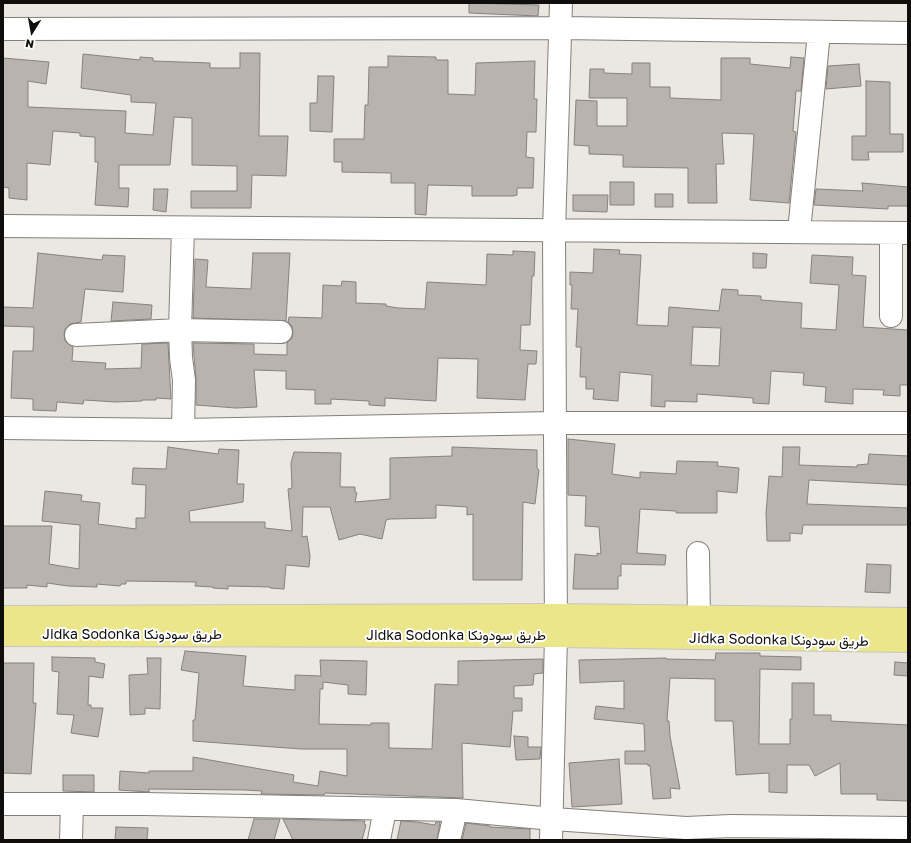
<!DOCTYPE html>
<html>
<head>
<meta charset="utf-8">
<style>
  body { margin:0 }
  #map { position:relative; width:911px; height:843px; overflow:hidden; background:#ebe7e1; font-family:"Golos Text",sans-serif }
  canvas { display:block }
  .frame { position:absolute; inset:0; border:4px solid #100e0c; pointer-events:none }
  .north { position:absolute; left:12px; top:12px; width:40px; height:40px; -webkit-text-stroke:3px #fff; paint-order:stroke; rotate:191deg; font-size:11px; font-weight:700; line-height:16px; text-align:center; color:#100e0c }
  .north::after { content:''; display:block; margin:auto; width:14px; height:18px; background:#100e0c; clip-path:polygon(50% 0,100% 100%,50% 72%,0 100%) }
</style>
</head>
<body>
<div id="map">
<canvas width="911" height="843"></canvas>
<div class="frame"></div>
<div class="north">N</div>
</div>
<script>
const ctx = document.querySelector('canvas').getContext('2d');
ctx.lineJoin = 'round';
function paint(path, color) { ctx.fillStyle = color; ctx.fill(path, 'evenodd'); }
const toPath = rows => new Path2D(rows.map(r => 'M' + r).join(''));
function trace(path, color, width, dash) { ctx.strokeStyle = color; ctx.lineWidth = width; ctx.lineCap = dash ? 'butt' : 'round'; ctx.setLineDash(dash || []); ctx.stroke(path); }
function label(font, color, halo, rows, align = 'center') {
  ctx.font = font + ' "Golos Text",Vazirmatn,sans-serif'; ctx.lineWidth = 4; ctx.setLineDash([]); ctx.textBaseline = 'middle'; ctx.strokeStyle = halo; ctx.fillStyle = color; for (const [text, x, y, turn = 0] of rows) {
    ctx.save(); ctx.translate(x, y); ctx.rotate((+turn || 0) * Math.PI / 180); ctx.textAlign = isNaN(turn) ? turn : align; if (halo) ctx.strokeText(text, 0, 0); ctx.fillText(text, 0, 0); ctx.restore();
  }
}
const building = toPath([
  [469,3,539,5,538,16,469,13,469,3],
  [240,53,260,53,259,136,288,136,286,176,252,175,251,208,191,208,191,191,237,191,237,166,192,165,192,118,174,117,170,165,119,165,119,188,129,188,128,207,95,205,98,162,95,162,95,137,80,136,80,133,53,131,50,165,27,163,27,200,9,198,9,188,3,187,3,58,49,62,46,84,28,81,28,107,126,111,125,133,153,135,156,103,131,102,131,95,81,88,83,54,140,60,140,57,153,58,153,61,210,63,210,68,240,68,240,53],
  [388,56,436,57,436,60,448,60,448,94,475,95,476,63,535,61,534,99,537,99,536,132,527,132,526,157,534,158,533,188,517,188,517,195,513,196,472,196,472,186,428,185,426,215,415,214,415,183,391,183,391,173,342,172,342,162,334,162,334,139,364,139,365,105,368,105,369,67,388,67,388,56],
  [791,57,804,58,801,91,796,91,793,131,796,132,789,203,750,200,754,134,722,133,724,164,716,164,717,203,688,203,688,168,623,167,623,155,589,154,589,146,574,145,576,100,597,101,597,126,627,126,627,98,589,98,590,69,604,69,604,73,632,74,632,63,650,63,650,87,670,87,670,98,721,100,721,58,750,58,750,64,790,68,791,57],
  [859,64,861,86,826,89,828,66,859,64],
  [318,76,334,76,332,132,310,131,310,103,317,103,318,76],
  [866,81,890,82,890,134,903,134,903,152,868,152,869,160,852,160,852,136,866,136,866,81],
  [610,182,634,182,634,205,610,205,610,182],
  [862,183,908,187,908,206,888,206,888,209,814,205,816,189,863,191,862,183],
  [154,189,168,189,166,212,153,210,154,189],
  [655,194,673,194,673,207,655,207,655,194],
  [573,195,608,195,607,212,573,211,573,195],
  [594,249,620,250,619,254,641,255,637,325,668,326,669,307,719,311,722,289,738,290,738,295,761,296,761,300,802,303,801,328,836,330,839,285,810,283,812,255,853,257,852,275,866,276,863,327,908,330,908,385,900,385,900,396,883,395,884,390,853,389,853,404,825,402,826,387,803,385,804,373,771,371,769,404,753,403,753,398,697,394,697,402,665,401,665,407,651,406,652,375,620,372,618,401,593,399,594,389,586,389,586,377,580,377,581,347,576,347,578,309,571,309,572,285,570,285,570,272,593,273,594,249],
  [693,327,721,328,719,366,691,365,693,327],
  [513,251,535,252,534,276,532,276,530,325,521,325,520,350,537,351,536,364,528,364,525,400,477,398,478,359,438,358,436,401,385,398,385,406,369,405,369,401,331,399,331,404,315,404,315,390,286,389,286,371,254,370,257,407,236,408,196,405,196,380,193,343,254,344,254,354,287,355,287,343,292,338,293,333,292,326,288,322,289,317,322,318,323,285,341,286,342,281,356,282,356,303,386,304,386,306,398,308,425,309,427,282,486,285,487,254,513,255,513,251],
  [38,253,102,260,103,255,125,256,123,292,85,289,81,322,70,324,65,329,64,335,65,341,73,347,72,361,106,363,105,369,141,368,142,344,168,343,171,399,156,398,156,400,142,400,142,401,116,402,84,400,83,404,57,402,56,411,33,410,33,399,11,398,13,351,33,351,34,327,3,326,3,307,33,308,38,253],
  [253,253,290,253,286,321,193,318,195,259,208,260,206,287,251,289,253,253],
  [753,253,767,254,766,268,753,268,753,253],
  [113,302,152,305,151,319,111,321,113,302],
  [568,439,615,444,612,474,640,478,640,472,676,474,677,461,718,462,717,466,739,468,737,493,717,491,717,513,676,513,676,511,640,509,637,553,666,555,665,565,621,564,621,576,618,576,618,589,573,589,575,554,597,556,597,553,601,554,599,527,585,526,586,496,568,495,568,439],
  [168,447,218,454,219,449,239,450,237,484,244,484,243,502,189,511,190,522,265,522,265,528,292,531,288,489,292,488,291,463,294,452,341,453,340,485,341,487,355,487,355,492,357,493,355,502,390,499,390,458,452,456,452,447,537,450,537,468,539,470,535,504,523,502,522,580,473,580,473,514,467,515,467,507,436,505,436,518,390,519,386,520,382,539,360,534,339,540,330,507,303,507,302,537,307,536,310,556,309,567,286,565,284,589,270,588,270,587,228,586,228,589,213,588,213,587,195,586,196,582,126,581,126,584,121,584,120,586,97,584,97,587,68,586,47,583,47,587,27,585,27,588,3,588,3,526,52,526,49,564,79,569,80,525,42,521,45,491,82,495,81,501,100,503,98,524,136,529,136,518,145,518,146,485,132,484,133,468,166,469,168,447],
  [783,447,800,447,799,465,857,467,857,465,868,464,869,454,908,456,908,485,809,480,807,504,908,508,908,525,803,525,802,534,790,533,790,541,767,541,766,513,769,476,782,477,783,447],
  [867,564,891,565,890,593,865,592,867,564],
  [185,651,246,656,243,686,295,690,295,675,321,676,320,660,367,661,366,695,348,694,348,685,323,682,323,689,320,689,319,724,371,725,371,723,389,723,389,748,432,749,435,684,458,685,458,661,543,659,543,673,534,674,533,685,514,686,514,698,522,698,522,711,513,711,510,747,462,743,463,798,325,793,324,795,261,794,262,791,245,790,149,789,149,792,119,790,120,771,149,773,149,771,193,771,193,757,294,775,293,782,318,786,320,771,347,776,347,749,301,749,193,741,193,720,195,720,199,673,181,670,185,651],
  [716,653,760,653,760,656,801,657,801,670,760,669,759,744,790,744,790,719,792,719,792,683,814,683,814,715,831,715,831,721,908,725,908,801,877,800,877,794,841,794,840,763,815,776,809,765,787,765,787,793,769,792,769,773,736,775,733,721,715,721,715,679,670,678,667,721,669,721,670,736,680,789,670,788,671,798,653,799,650,765,648,766,648,764,625,764,625,751,645,751,644,724,594,719,596,706,624,709,624,681,580,683,579,660,666,658,666,659,715,660,716,653],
  [52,657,95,658,95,662,105,664,103,678,89,676,88,705,91,705,91,708,103,708,98,737,71,733,74,715,57,714,59,672,52,671,52,657],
  [147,658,161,658,160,709,145,708,145,714,130,715,129,675,148,674,147,658],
  [895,662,908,663,908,676,894,675,895,662],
  [3,663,34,663,33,703,36,703,31,774,3,773,3,663],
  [514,736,528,737,528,747,541,747,540,759,516,760,514,736],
  [619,759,622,804,572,807,569,763,619,759],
  [63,775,94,775,94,792,63,791,63,775],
  [254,819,280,819,274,840,248,840,254,819],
  [283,819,365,821,364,824,366,825,362,840,293,840,283,819],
  [401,821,417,822,435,825,436,822,440,822,437,840,397,840,401,821],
  [466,823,490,826,490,827,530,829,530,840,462,840,466,823],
  [116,827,148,828,147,840,115,840,116,827]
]);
const minor = toPath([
  [3,29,561,28,908,33],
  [3,226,908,233],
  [183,228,180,330,181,358,184,380,183,430],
  [799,231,819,33],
  [891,316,891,233],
  [76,335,180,330,281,332],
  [3,428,183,430,554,423,908,423],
  [698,553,699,617],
  [3,804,144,804,456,810,553,819,686,828,731,826,908,828],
  [71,840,72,804],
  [379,840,385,809],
  [449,840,456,810],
  [551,840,556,636,554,231,561,3]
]);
const major = toPath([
  [3,617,555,615,908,619],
  [3,635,556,636,908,641]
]);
const streetNames = [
  ["Jidka Sodonka طريق سودونكا",132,635],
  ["Jidka Sodonka طريق سودونكا",456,636],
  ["Jidka Sodonka طريق سودونكا",779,640,1]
];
paint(building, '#b9b3af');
trace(building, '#87817d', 1);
trace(minor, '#83807b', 24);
trace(major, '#c6c5c5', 24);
trace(minor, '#fff', 22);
trace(major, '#ebe689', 22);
label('14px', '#100e0c', '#fff', streetNames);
</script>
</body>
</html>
